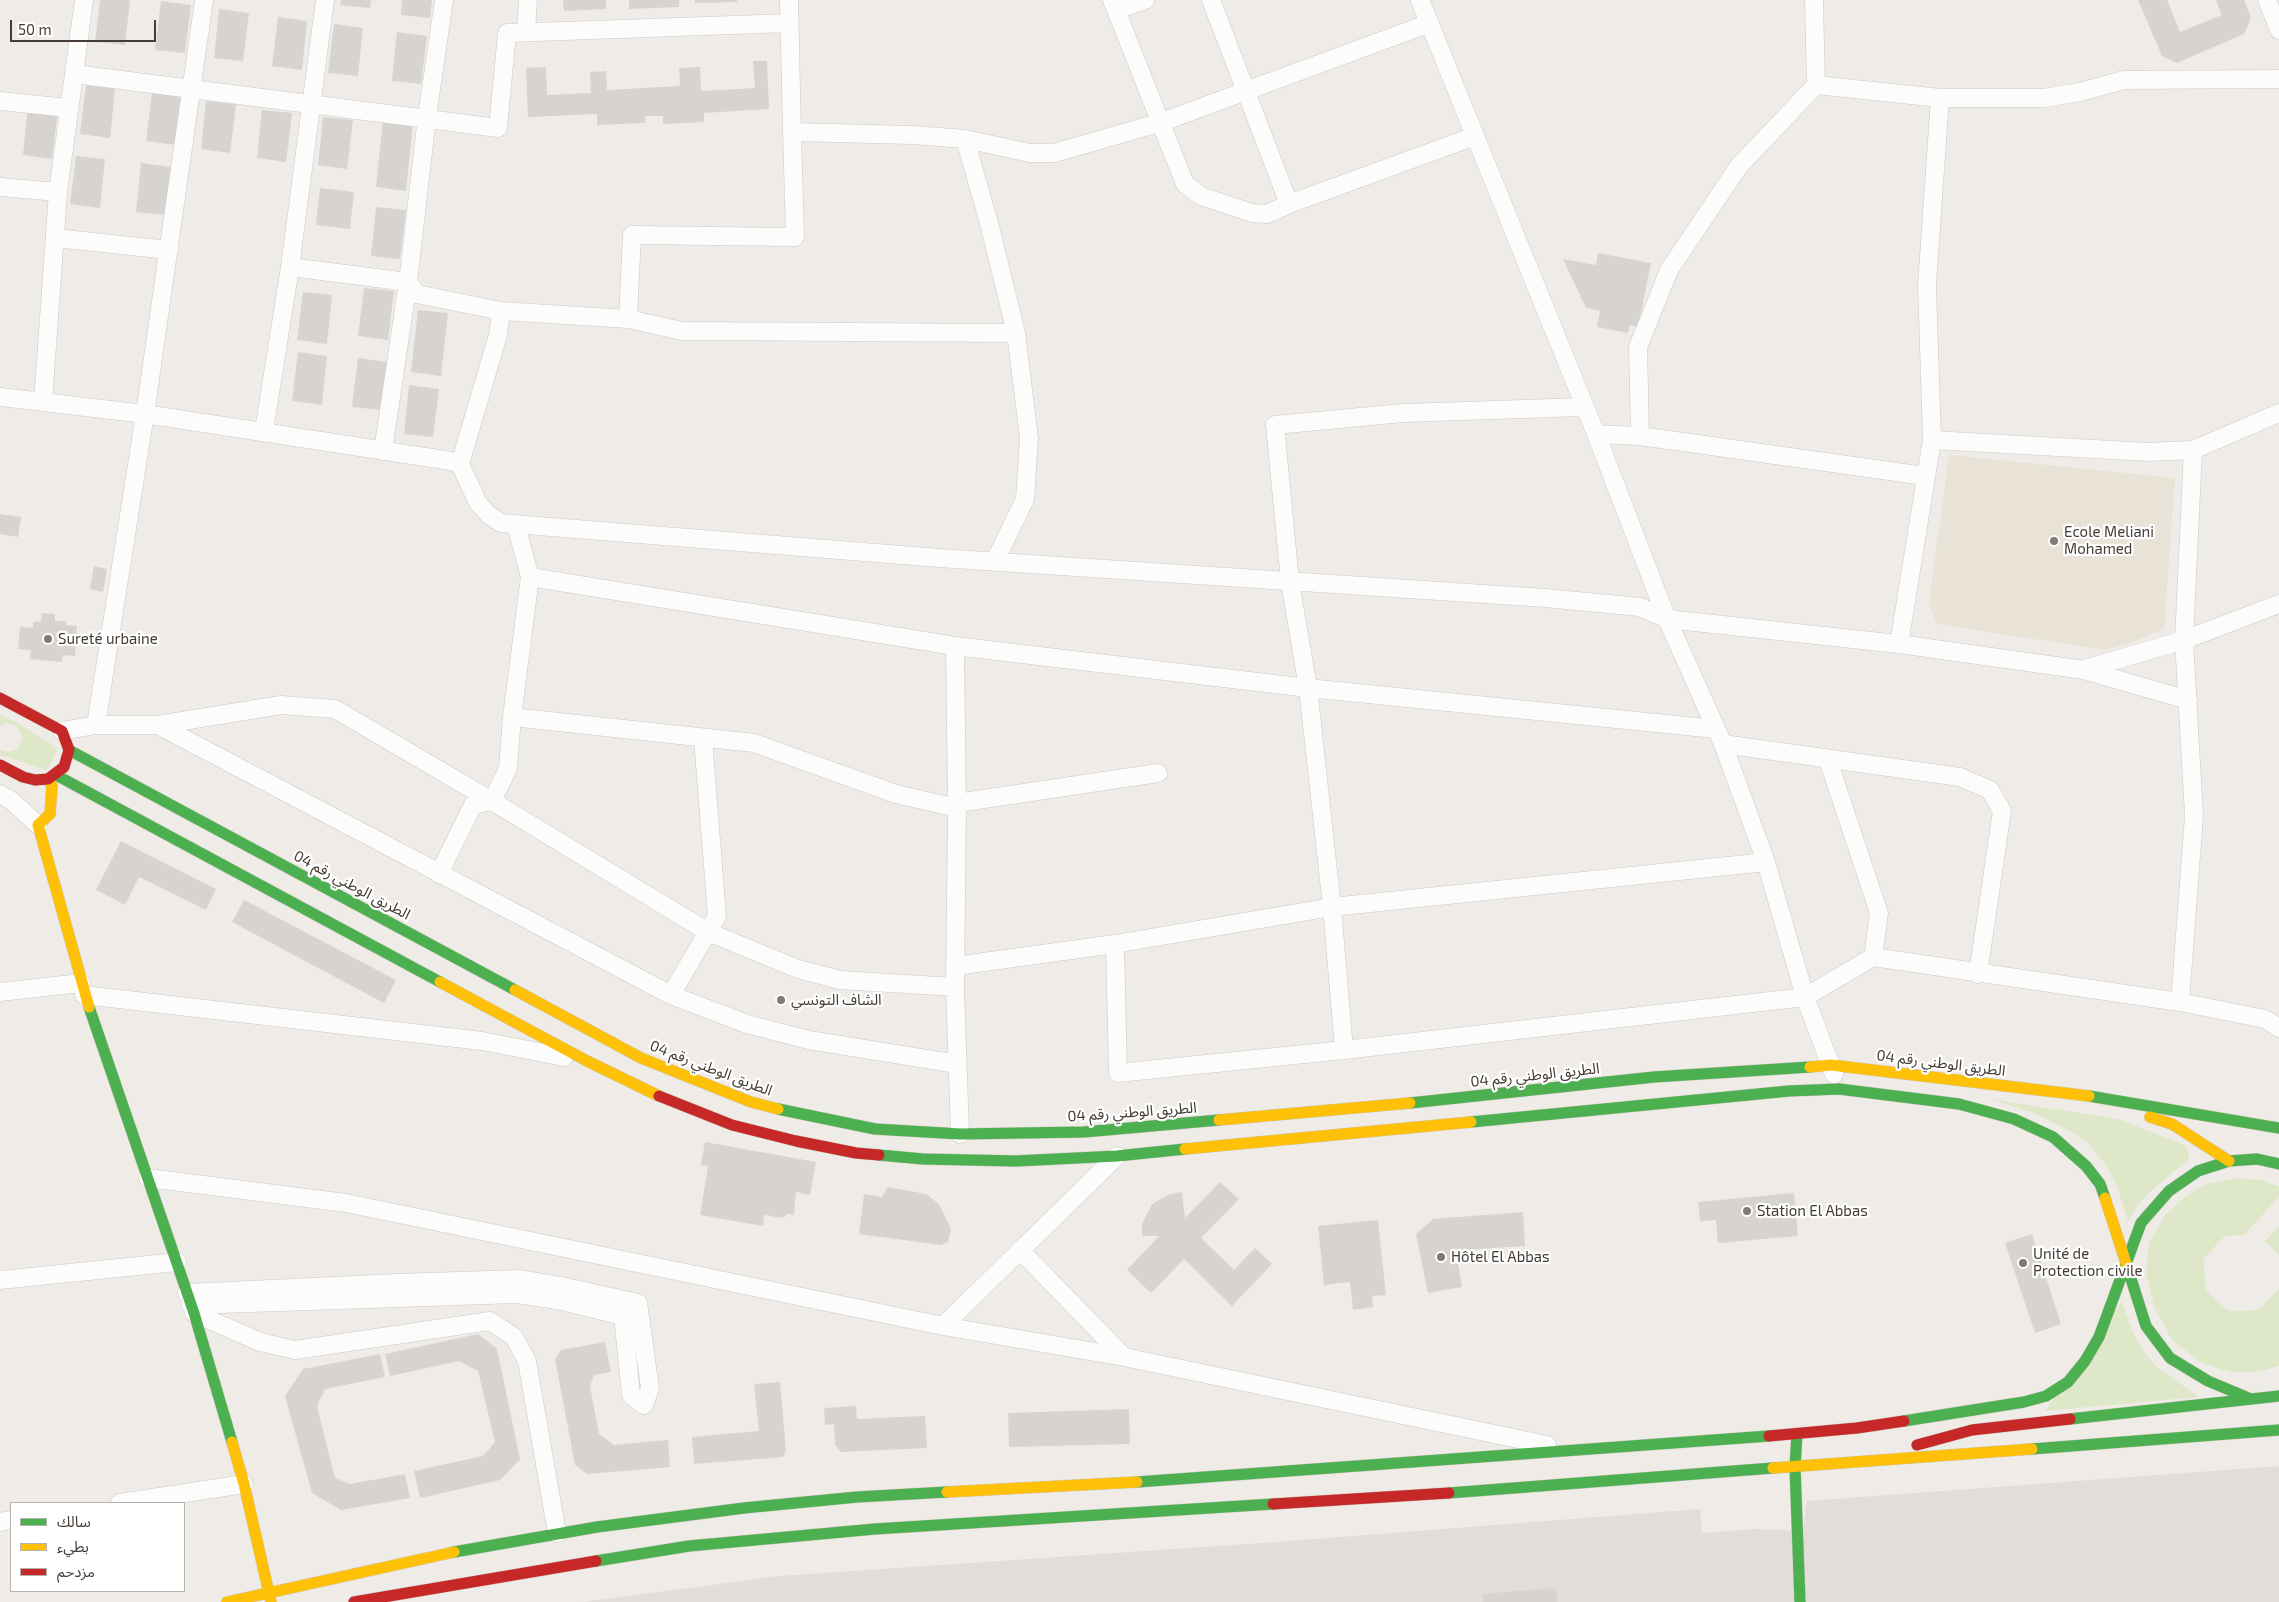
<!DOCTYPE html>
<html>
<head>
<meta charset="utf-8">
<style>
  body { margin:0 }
  #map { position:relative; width:2279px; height:1602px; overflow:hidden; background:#efece8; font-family:"Exo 2","Noto Sans Arabic",sans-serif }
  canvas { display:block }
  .legend { position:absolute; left:10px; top:1502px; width:175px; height:90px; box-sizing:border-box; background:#fff; border:1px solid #b4b1ae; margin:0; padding:6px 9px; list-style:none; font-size:15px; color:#443c35 }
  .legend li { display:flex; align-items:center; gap:10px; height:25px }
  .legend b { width:25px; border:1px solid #b4b1ae }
  .scale { position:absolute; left:10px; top:20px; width:146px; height:22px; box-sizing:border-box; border:2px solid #443c35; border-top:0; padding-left:6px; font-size:15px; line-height:18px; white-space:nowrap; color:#443c35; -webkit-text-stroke:4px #fff; paint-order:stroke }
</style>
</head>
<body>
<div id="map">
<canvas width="2279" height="1602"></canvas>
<ul class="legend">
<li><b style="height:6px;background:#4caf50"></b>سالك</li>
<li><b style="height:6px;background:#ffc107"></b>بطيء</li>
<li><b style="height:6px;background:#c62828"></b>مزدحم</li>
</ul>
<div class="scale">50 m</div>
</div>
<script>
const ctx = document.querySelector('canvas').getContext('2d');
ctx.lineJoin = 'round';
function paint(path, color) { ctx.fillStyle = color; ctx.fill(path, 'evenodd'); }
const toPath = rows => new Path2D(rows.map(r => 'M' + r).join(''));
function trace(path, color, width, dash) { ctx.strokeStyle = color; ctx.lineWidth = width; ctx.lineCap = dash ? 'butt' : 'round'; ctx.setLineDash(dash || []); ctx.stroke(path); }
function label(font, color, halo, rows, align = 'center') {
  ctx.font = font + ' "Exo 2","Noto Sans Arabic",sans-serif'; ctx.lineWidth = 4.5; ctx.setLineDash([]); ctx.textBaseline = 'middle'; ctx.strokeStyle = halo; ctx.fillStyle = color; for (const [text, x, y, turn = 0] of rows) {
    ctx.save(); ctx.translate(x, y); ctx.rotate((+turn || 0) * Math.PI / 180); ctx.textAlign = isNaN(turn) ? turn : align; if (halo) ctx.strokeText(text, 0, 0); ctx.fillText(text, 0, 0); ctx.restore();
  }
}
const industrial = toPath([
  [2279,1466,2279,1602,582,1602,780,1576,1276,1542,1700,1509,1702,1533,1756,1529,1803,1531,1807,1501]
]);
const education = toPath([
  [1949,455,2175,478,2164,629,2135,641,2105,650,1936,624,1929,603]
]);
const green = toPath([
  [0,715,16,722,55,747,57,751,47,770,0,755,0,750,8,752,18,749,23,738,17,726,6,723,0,726],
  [1990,1099,2118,1119,2187,1146,2189,1159,2151,1191,2138,1205,2128,1221,2116,1183,2105,1164,2088,1143,2066,1129,2031,1112],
  [2235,1178,2260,1180,2279,1186,2279,1197,2244,1235,2225,1236,2203,1259,2206,1290,2228,1311,2259,1310,2279,1288,2279,1366,2258,1372,2230,1372,2200,1362,2172,1340,2154,1307,2146,1274,2149,1243,2165,1216,2183,1198,2203,1185],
  [2279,1226,2279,1255,2265,1241],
  [2122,1301,2131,1328,2143,1351,2157,1367,2199,1397,2045,1411]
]);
const building = toPath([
  [100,0,130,0,125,45,95,42],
  [341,0,371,0,370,8,340,5],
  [402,0,432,0,430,18,401,15],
  [563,0,606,0,606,9,564,11],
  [629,0,679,0,679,7,629,9],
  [695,0,737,0,737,2,695,3],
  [2138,0,2167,0,2180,32,2222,15,2216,0,2244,0,2251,17,2244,34,2177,63,2162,56],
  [161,1,191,5,185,53,155,50],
  [219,9,249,13,243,61,214,58],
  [278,17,307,21,302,70,272,66],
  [334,24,363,28,358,76,328,73],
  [397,32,427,36,421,84,392,81],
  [753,61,767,61,769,109,704,113,704,122,663,124,663,116,645,116,645,123,597,125,597,114,528,117,526,68,546,67,547,95,591,93,590,72,606,71,607,90,680,86,679,68,700,67,701,91,755,88],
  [86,85,115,89,110,138,80,134],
  [152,93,181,96,176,145,146,141],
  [206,101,236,104,230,153,201,149],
  [28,107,58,110,52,159,23,155],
  [262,110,292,113,286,162,257,158],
  [323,117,353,120,347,169,318,165],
  [383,120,413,123,406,191,376,187],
  [76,156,105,159,100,208,70,204],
  [141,163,171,167,165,215,136,212],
  [320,188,354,192,350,229,316,225],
  [376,207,406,210,400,259,371,256],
  [1598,253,1651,263,1638,327,1630,325,1628,333,1597,327,1600,311,1586,308,1563,259,1596,265],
  [364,288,394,291,388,340,358,336],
  [303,292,332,295,327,344,297,340],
  [418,310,448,313,441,376,411,372],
  [298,352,327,356,322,405,292,401],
  [358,358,387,362,382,410,352,407],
  [409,385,439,389,433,437,404,434],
  [0,514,21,517,18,537,0,534],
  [94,566,107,569,103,592,90,589],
  [42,613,55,614,55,621,66,621,66,625,77,626,75,656,63,655,62,662,30,659,31,650,18,649,20,627,33,628,33,622,41,622],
  [121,841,216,889,206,910,139,877,125,905,96,890],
  [244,900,396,980,384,1003,232,922],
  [705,1142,816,1162,810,1195,796,1192,794,1215,787,1214,783,1218,764,1215,763,1226,700,1215,708,1166,701,1165],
  [1220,1182,1239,1199,1201,1238,1234,1270,1255,1248,1272,1264,1232,1306,1184,1259,1151,1293,1127,1270,1159,1236,1142,1236,1142,1224,1152,1204,1170,1194,1182,1192,1185,1218],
  [888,1187,926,1194,939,1204,951,1229,948,1242,941,1245,859,1234,864,1194,882,1197],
  [1794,1193,1798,1236,1718,1243,1716,1220,1700,1221,1698,1202],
  [1523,1212,1525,1246,1466,1250,1458,1263,1462,1287,1428,1293,1416,1234,1433,1219],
  [1378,1220,1386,1295,1372,1296,1373,1307,1353,1310,1350,1282,1324,1285,1318,1226],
  [2032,1234,2061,1324,2035,1333,2005,1243],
  [478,1334,497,1349,520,1459,500,1480,420,1498,414,1471,483,1456,495,1442,478,1371,459,1361,390,1376,385,1354],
  [605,1342,611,1372,594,1375,590,1386,599,1434,614,1445,668,1440,670,1467,587,1474,575,1465,555,1359,561,1350],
  [380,1354,385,1377,325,1389,317,1406,335,1478,350,1484,405,1474,410,1498,341,1510,312,1493,285,1396,303,1369],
  [780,1382,786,1451,783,1457,694,1464,692,1437,759,1431,754,1384],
  [856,1406,857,1419,925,1416,927,1448,841,1452,835,1445,834,1424,825,1425,824,1408],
  [1129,1409,1130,1444,1009,1447,1008,1413],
  [1556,1588,1557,1602,1483,1602,1483,1594]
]);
const street = toPath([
  [789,0,792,132],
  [1112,0,1185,184,1201,196,1252,213,1267,214,1289,204],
  [1211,0,1289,204,1475,136],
  [1420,0,1596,434,1667,619,1723,744,1766,862,1805,997,1834,1074],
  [1814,0,1816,85,1940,98,2044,98,2080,92,2124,80,2279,79],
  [2267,0,2279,30],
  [1116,10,1145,0],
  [526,32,528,0],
  [74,74,498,128,507,33,790,23],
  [0,101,68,108],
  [965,139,989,223,1016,333,1029,438,1025,499,995,561],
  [0,187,58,192],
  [55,238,169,250],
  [290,267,408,282,417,294,501,311,628,319,632,235,795,237,792,132,913,135,965,139,1030,153,1054,153,1162,122,1430,23],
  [628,319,682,331,1016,333],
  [0,397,145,414,451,461,460,464,478,503,489,515,501,523,939,558,1545,598,1640,607,1667,619,1899,644,2084,670,2188,700],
  [43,402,58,192,84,0],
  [264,431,290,267,325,0],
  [1596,434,1640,436,1925,476],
  [1640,436,1638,347,1669,270,1739,166,1816,85],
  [1932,440,2148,452,2193,450,2279,413],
  [383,451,408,282,427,117,444,0],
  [460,464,498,335,501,311],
  [516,525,530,577,955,646,1308,688,1716,729],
  [1899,644,1932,440,1927,285,1940,98],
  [955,646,957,808,955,987,960,1134],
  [2085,669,2184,640,2279,604],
  [512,717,754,743,896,794,957,808],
  [96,725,145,414,204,0],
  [158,725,671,995,747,1024,809,1040,957,1064],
  [62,731,96,725,158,725,281,705,335,709,492,801,708,932,798,969,840,980,955,987],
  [1723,744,1960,777,1990,790,2002,811,1978,974],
  [1828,760,1879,913,1873,957],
  [0,794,12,801,38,825],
  [957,803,1158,773],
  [439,874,473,805,492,801,508,768,512,717,530,577],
  [1115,944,1118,1073,1344,1050,1805,997,1873,957,2180,1002,2265,1019,2279,1028],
  [955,966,1115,944,1332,907,1766,862],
  [0,992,81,983],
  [84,995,482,1041,564,1057],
  [671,995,717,916,703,739],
  [2180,1002,2194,816,2184,640,2193,450],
  [1344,1050,1332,907,1308,688,1290,582,1275,425,1403,413,1584,407],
  [148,1178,346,1203,943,1326,1124,1357,1547,1445],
  [1020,1250,1124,1357],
  [0,1280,177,1262],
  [187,1293,396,1283,520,1279,561,1286,638,1303,650,1388,644,1405,631,1395,623,1316,557,1300,517,1294,191,1305],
  [194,1313,260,1342,295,1350,490,1321,514,1337,527,1361,557,1533],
  [943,1326,1117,1156],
  [120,1503,244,1484],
  [0,1522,11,1520]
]);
const fast = toPath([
  [69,750,515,990],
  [56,775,440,982],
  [89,1007,194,1313,232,1442],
  [2089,1096,2279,1128],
  [1410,1103,1654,1077,1810,1067],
  [778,1109,875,1129,960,1134,1084,1132,1219,1120],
  [1471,1122,1789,1091,1839,1089,1959,1104,2014,1119,2053,1137,2086,1166,2100,1184,2105,1198],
  [879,1155,923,1159,1016,1161,1117,1156,1185,1149],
  [2126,1263,2146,1326,2170,1358,2208,1381,2251,1399],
  [2070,1419,2279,1396],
  [1904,1421,2024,1402,2046,1396,2068,1382,2085,1361,2099,1337,2141,1223,2169,1191,2198,1171,2229,1161,2257,1159,2279,1164],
  [1797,1434,1795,1467,1800,1602],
  [2032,1449,2279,1430],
  [1137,1482,1769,1436],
  [1449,1493,1773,1468],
  [454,1552,597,1527,744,1508,857,1497,947,1492],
  [596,1561,689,1546,875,1529,1273,1504]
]);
const slow = toPath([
  [48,779,52,786,50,814,38,825,89,1007],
  [440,982,587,1061,659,1096],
  [515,990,641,1058,751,1102,778,1109],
  [1810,1067,1831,1065,2089,1096],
  [2150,1117,2172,1124,2229,1161],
  [1219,1120,1410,1103],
  [1185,1149,1471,1122],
  [2105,1198,2126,1263],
  [232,1442,244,1484,271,1602],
  [1773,1468,2032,1449],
  [947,1492,1137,1482],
  [227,1602,454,1552]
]);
const jam = toPath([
  [0,698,62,731,69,750,64,767,48,779,35,780,23,777,0,765],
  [659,1096,732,1125,796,1141,856,1153,879,1155],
  [1769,1436,1857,1428,1904,1421],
  [1917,1445,1972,1430,2070,1419],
  [1273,1504,1449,1493],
  [354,1602,596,1561]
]);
const markers = [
  [2054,541,5,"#807a74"],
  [48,639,5,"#807a74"],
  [781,1000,5,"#807a74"],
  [1747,1211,5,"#807a74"],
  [1441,1257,5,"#807a74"],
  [2023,1263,5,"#807a74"]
];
const poiNames = [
  ["Ecole Meliani",2064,532],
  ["Mohamed",2064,549],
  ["Sureté urbaine",58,639],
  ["الشاف التونسي",791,1000],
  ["Station El Abbas",1757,1211],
  ["Unité de",2033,1254],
  ["Protection civile",2033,1271],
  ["Hôtel El Abbas",1451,1257]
];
const streetNames = [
  ["الطريق الوطني رقم 04",352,885,28],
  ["الطريق الوطني رقم 04",1941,1063,7],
  ["الطريق الوطني رقم 04",711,1068,21],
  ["الطريق الوطني رقم 04",1535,1075,-6],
  ["الطريق الوطني رقم 04",1132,1112,-4]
];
paint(industrial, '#e2ddd9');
paint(education, '#e9e2d7');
paint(green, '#dee8c9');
paint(building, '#d7d3cf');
trace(street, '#cbc8c4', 19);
trace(fast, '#cec8bf', 12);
trace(slow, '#cec8bf', 12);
trace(jam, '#cec8bf', 12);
trace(street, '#fdfcfc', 18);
trace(fast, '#4caf50', 11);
trace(slow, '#ffc107', 11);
trace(jam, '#c62828', 11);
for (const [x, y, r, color] of markers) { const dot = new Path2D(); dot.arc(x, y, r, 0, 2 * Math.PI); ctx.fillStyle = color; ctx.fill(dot); trace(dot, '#fff', 2); }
label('15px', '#443c35', '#fff', poiNames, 'left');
label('15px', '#443c35', '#fff', streetNames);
</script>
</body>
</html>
